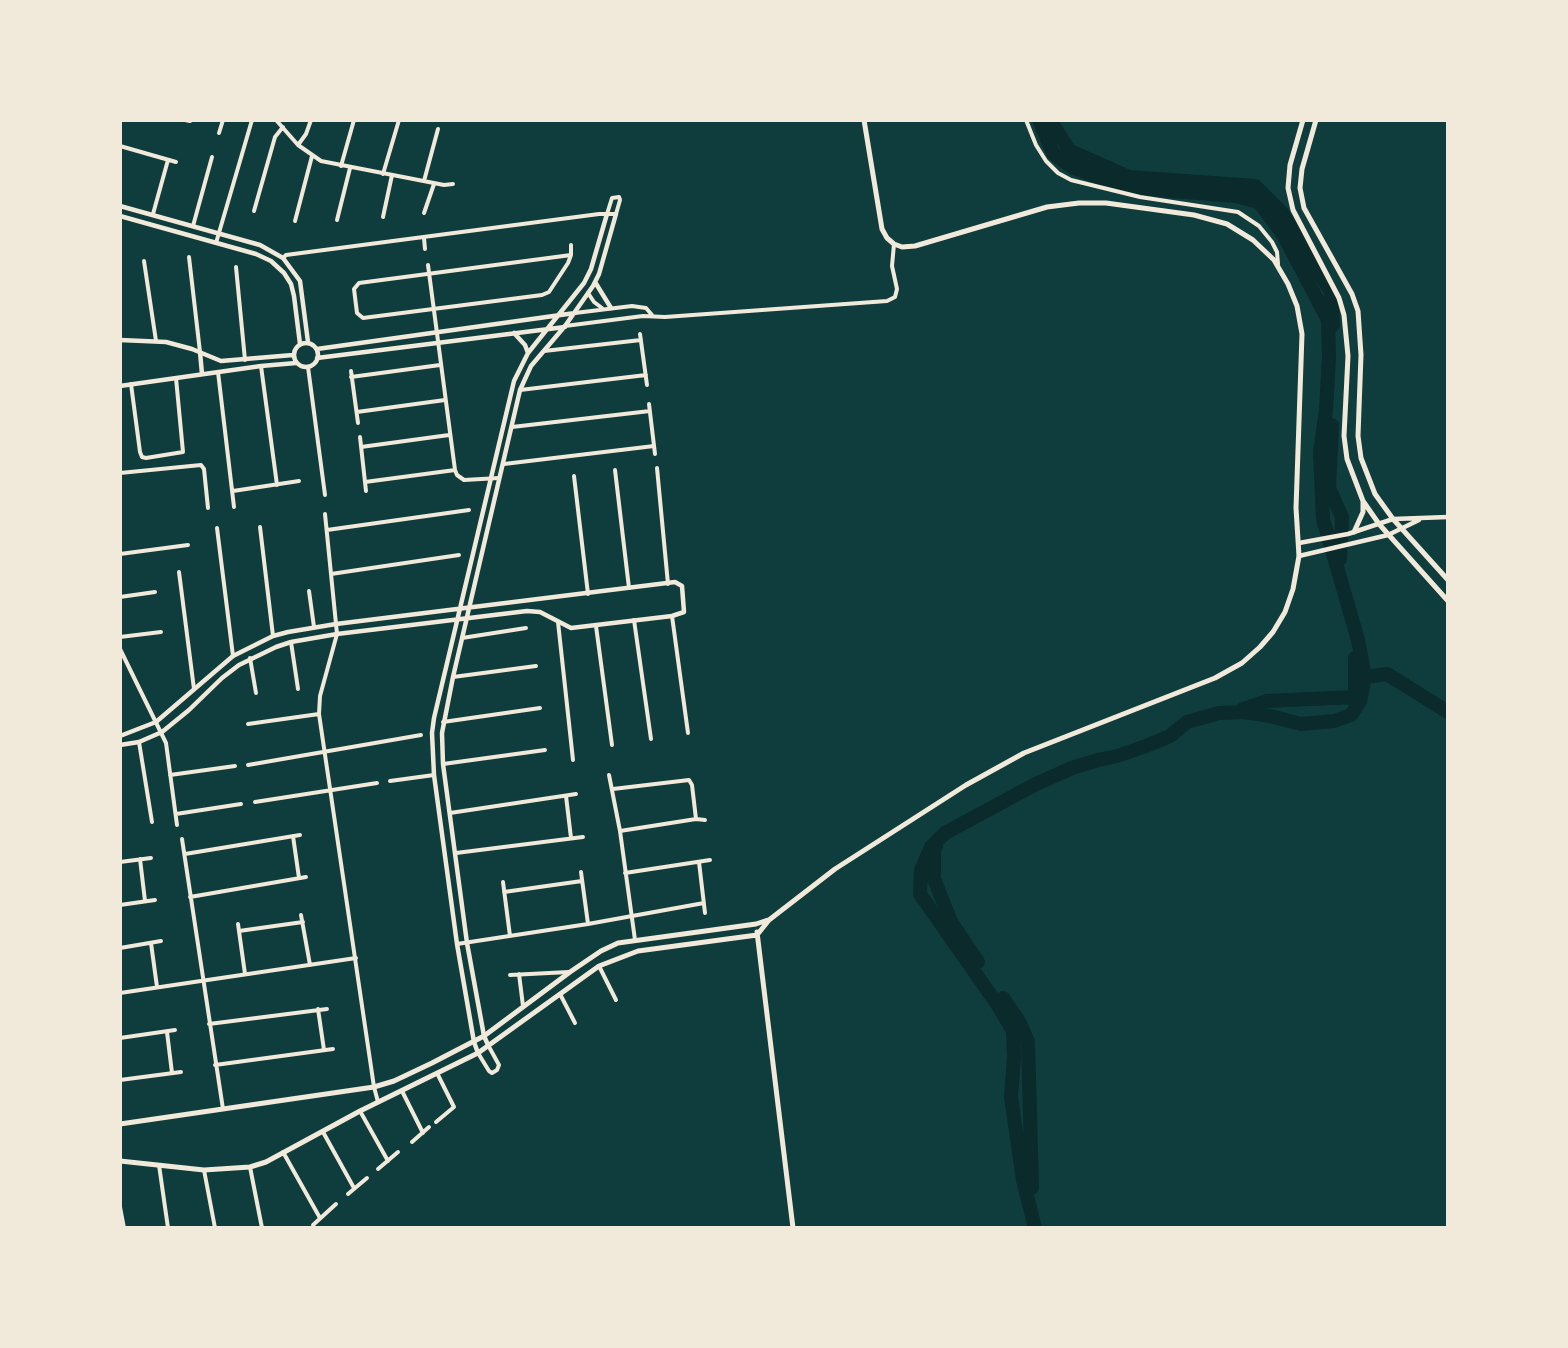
<!DOCTYPE html>
<html>
<head>
<meta charset="utf-8">
<style>
  body { margin:0 }
  #map { position:relative; width:1568px; height:1348px; overflow:hidden; background:#0f3d3e; font-family:Montserrat,sans-serif }
  canvas { display:block }
  .frame { position:absolute; inset:0; border:122px solid #f1e9da; pointer-events:none }
</style>
</head>
<body>
<div id="map">
<canvas width="1568" height="1348"></canvas>
<div class="frame"></div>
</div>
<script>
const ctx = document.querySelector('canvas').getContext('2d');
ctx.lineJoin = 'round';
const toPath = rows => new Path2D(rows.map(r => 'M' + r).join(''));
function trace(path, color, width, dash) { ctx.strokeStyle = color; ctx.lineWidth = width; ctx.lineCap = dash ? 'butt' : 'round'; ctx.setLineDash(dash || []); ctx.stroke(path); }
const river = toPath([
  [1050,120,1070,151,1129,177,1255,186,1282,213,1331,292,1333,325],
  [1332,425,1329,488,1342,517,1340,559],
  [1365,677,1387,674,1448,712],
  [1241,710,1266,701,1355,697,1355,658],
  [936,847,934,849,934,879,951,922,978,962],
  [1003,998,1020,1023,1028,1042,1032,1188],
  [1035,1228,1023,1180,1011,1097,1014,1057,1013,1031,997,1004,920,894,921,870,931,847,945,833,1036,784,1072,768,1098,760,1117,756,1146,746,1170,736,1187,722,1219,713,1244,712,1270,716,1301,724,1334,721,1351,715,1360,701,1365,677,1358,640,1323,519,1320,452,1326,410,1329,357,1328,320,1283,234,1259,202,1236,196,1149,189,1107,181,1072,167,1053,153,1039,120]
]);
const minor = toPath([
  [185,120,190,121],
  [276,120,298,145,321,161,444,185,453,184],
  [1026,120,1036,145,1046,161,1058,173,1071,180,1140,197,1238,212,1259,226,1272,242,1277,252,1278,264],
  [219,133,223,120],
  [298,145,306,134,311,120],
  [120,146,176,162],
  [341,166,354,120],
  [383,174,399,120],
  [424,181,438,129],
  [254,211,275,137,283,127],
  [424,213,434,184],
  [153,214,168,160],
  [383,217,392,175],
  [337,220,350,168],
  [295,221,312,156],
  [193,226,212,157],
  [424,238,425,249],
  [216,243,252,120],
  [571,255,359,283,354,289,357,313,363,318,542,295,549,292,568,263,571,255,571,245],
  [189,257,200,352],
  [283,258,286,255,599,214,616,214,620,200,619,197,612,198,607,214],
  [144,261,156,341],
  [428,265,455,470,457,475,464,480,499,478],
  [236,267,245,360],
  [588,293,594,302,602,308],
  [575,313,632,306,646,308,652,315],
  [565,326,643,316,665,317,887,301,895,297,897,289,892,266,894,244],
  [640,334,647,385],
  [544,351,641,340],
  [261,366,277,485],
  [308,367,325,495],
  [351,371,358,423],
  [218,372,234,507],
  [351,377,440,365],
  [131,384,140,452,142,457,146,458,183,452,176,378],
  [520,390,646,375],
  [649,404,655,454],
  [357,412,445,400],
  [512,427,650,411],
  [360,437,366,491],
  [361,447,449,435],
  [504,464,654,446],
  [657,468,668,584],
  [615,470,629,588],
  [120,473,201,465,204,469,208,508],
  [574,476,588,594],
  [365,482,455,470],
  [233,491,299,481],
  [325,514,337,634,320,696,319,714,374,1087,378,1102],
  [260,527,273,636],
  [217,528,233,656],
  [327,530,469,510],
  [120,554,188,545],
  [179,572,194,689],
  [331,574,459,555],
  [309,591,314,627],
  [120,597,155,592],
  [672,616,688,733],
  [634,620,651,739],
  [558,622,573,760],
  [596,626,612,745],
  [120,637,161,632],
  [462,638,526,628],
  [291,642,298,689],
  [120,649,166,743,177,825],
  [250,658,256,693],
  [453,677,536,666],
  [443,722,540,708],
  [248,724,319,714],
  [139,742,152,822],
  [443,764,545,750],
  [248,765,421,735],
  [170,775,235,766],
  [609,775,620,831,635,940],
  [390,781,434,775],
  [613,789,689,780,692,785,696,819],
  [566,796,571,838],
  [255,802,377,783],
  [450,813,576,794],
  [176,814,241,804],
  [620,831,696,819,705,820],
  [293,836,299,878],
  [182,839,223,1109],
  [456,853,583,837],
  [185,854,300,835],
  [140,859,145,901],
  [120,862,151,858],
  [699,862,705,913],
  [581,872,588,924],
  [625,873,710,860],
  [503,882,510,936],
  [504,892,582,881],
  [190,897,306,877],
  [120,905,155,900],
  [301,915,310,965],
  [238,924,245,974],
  [239,931,303,922],
  [151,943,157,987],
  [457,944,588,924,704,903],
  [120,948,161,941],
  [599,966,616,1000],
  [519,974,523,1006],
  [510,975,569,972],
  [120,993,356,958],
  [560,994,575,1023],
  [318,1009,324,1050],
  [209,1024,327,1009],
  [167,1032,172,1073],
  [120,1038,175,1030],
  [478,1053,489,1071,492,1073,497,1070,499,1065,488,1045],
  [215,1065,333,1049],
  [120,1080,181,1072],
  [402,1091,423,1133],
  [360,1111,388,1161],
  [436,1122,454,1107,437,1073],
  [323,1132,354,1188],
  [412,1142,429,1127],
  [283,1152,320,1218],
  [159,1165,168,1228],
  [250,1167,262,1228],
  [378,1169,398,1152],
  [204,1170,215,1228],
  [348,1194,367,1178],
  [120,1207,124,1228],
  [313,1225,336,1204]
]);
const tertiary = toPath([
  [120,206,260,245,283,258,300,281,308,342],
  [120,216,256,254,271,261,284,273,291,284,294,296,300,344],
  [595,282,611,308],
  [514,333,525,345,528,353],
  [120,340,166,342,192,349,221,361,293,355],
  '294 355a12 12 0 1 1 24 0a12 12 0 1 1-24 0Z',
  [317,349,575,313],
  [200,352,202,374],
  [317,358,565,327],
  [120,386,261,366,296,363],
  [1299,543,1348,534,1393,519,1448,517],
  [1299,556,1388,535,1419,520],
  [120,736,156,722,233,656,273,636,288,632,336,624,675,582,682,586,684,612,672,616,571,628,540,612,527,611,337,634,291,642,276,647,239,665,222,678,189,710,162,732,139,742,120,745],
  [488,1045,484,1036,467,943,443,764,442,733,453,677,520,390,531,366,565,326,593,286,599,274,616,214],
  [478,1053,474,1042,457,944,434,775,432,733,434,718,514,381,528,353,584,283,591,269,607,214]
]);
const secondary = toPath([
  [1303,120,1290,165,1288,188,1293,210,1339,298,1344,315,1348,356,1344,436,1347,459,1363,501,1379,524,1448,601],
  [1316,120,1302,169,1300,188,1304,208,1352,294,1358,311,1361,355,1358,436,1361,458,1375,494,1393,519,1448,580],
  [1354,532,1363,512,1363,502],
  [757,932,793,1228],
  [120,1124,374,1087,394,1081,432,1063,484,1036,570,972,601,951,618,943,756,924,768,920],
  [120,1161,204,1170,250,1167,266,1162,360,1111,478,1053,599,966,638,951,757,935,769,920,835,869,966,785,1024,753,1215,678,1242,663,1260,647,1273,632,1285,612,1293,589,1299,556,1296,508,1302,334,1297,306,1288,284,1274,260,1253,240,1227,224,1194,215,1106,203,1079,203,1047,207,915,246,902,247,894,244,887,238,882,229,864,120]
]);
trace(river, '#0a2a2b', 14);
trace(minor, '#f1e9da', 4);
trace(tertiary, '#f1e9da', 4.5);
trace(secondary, '#f1e9da', 5);
</script>
</body>
</html>
